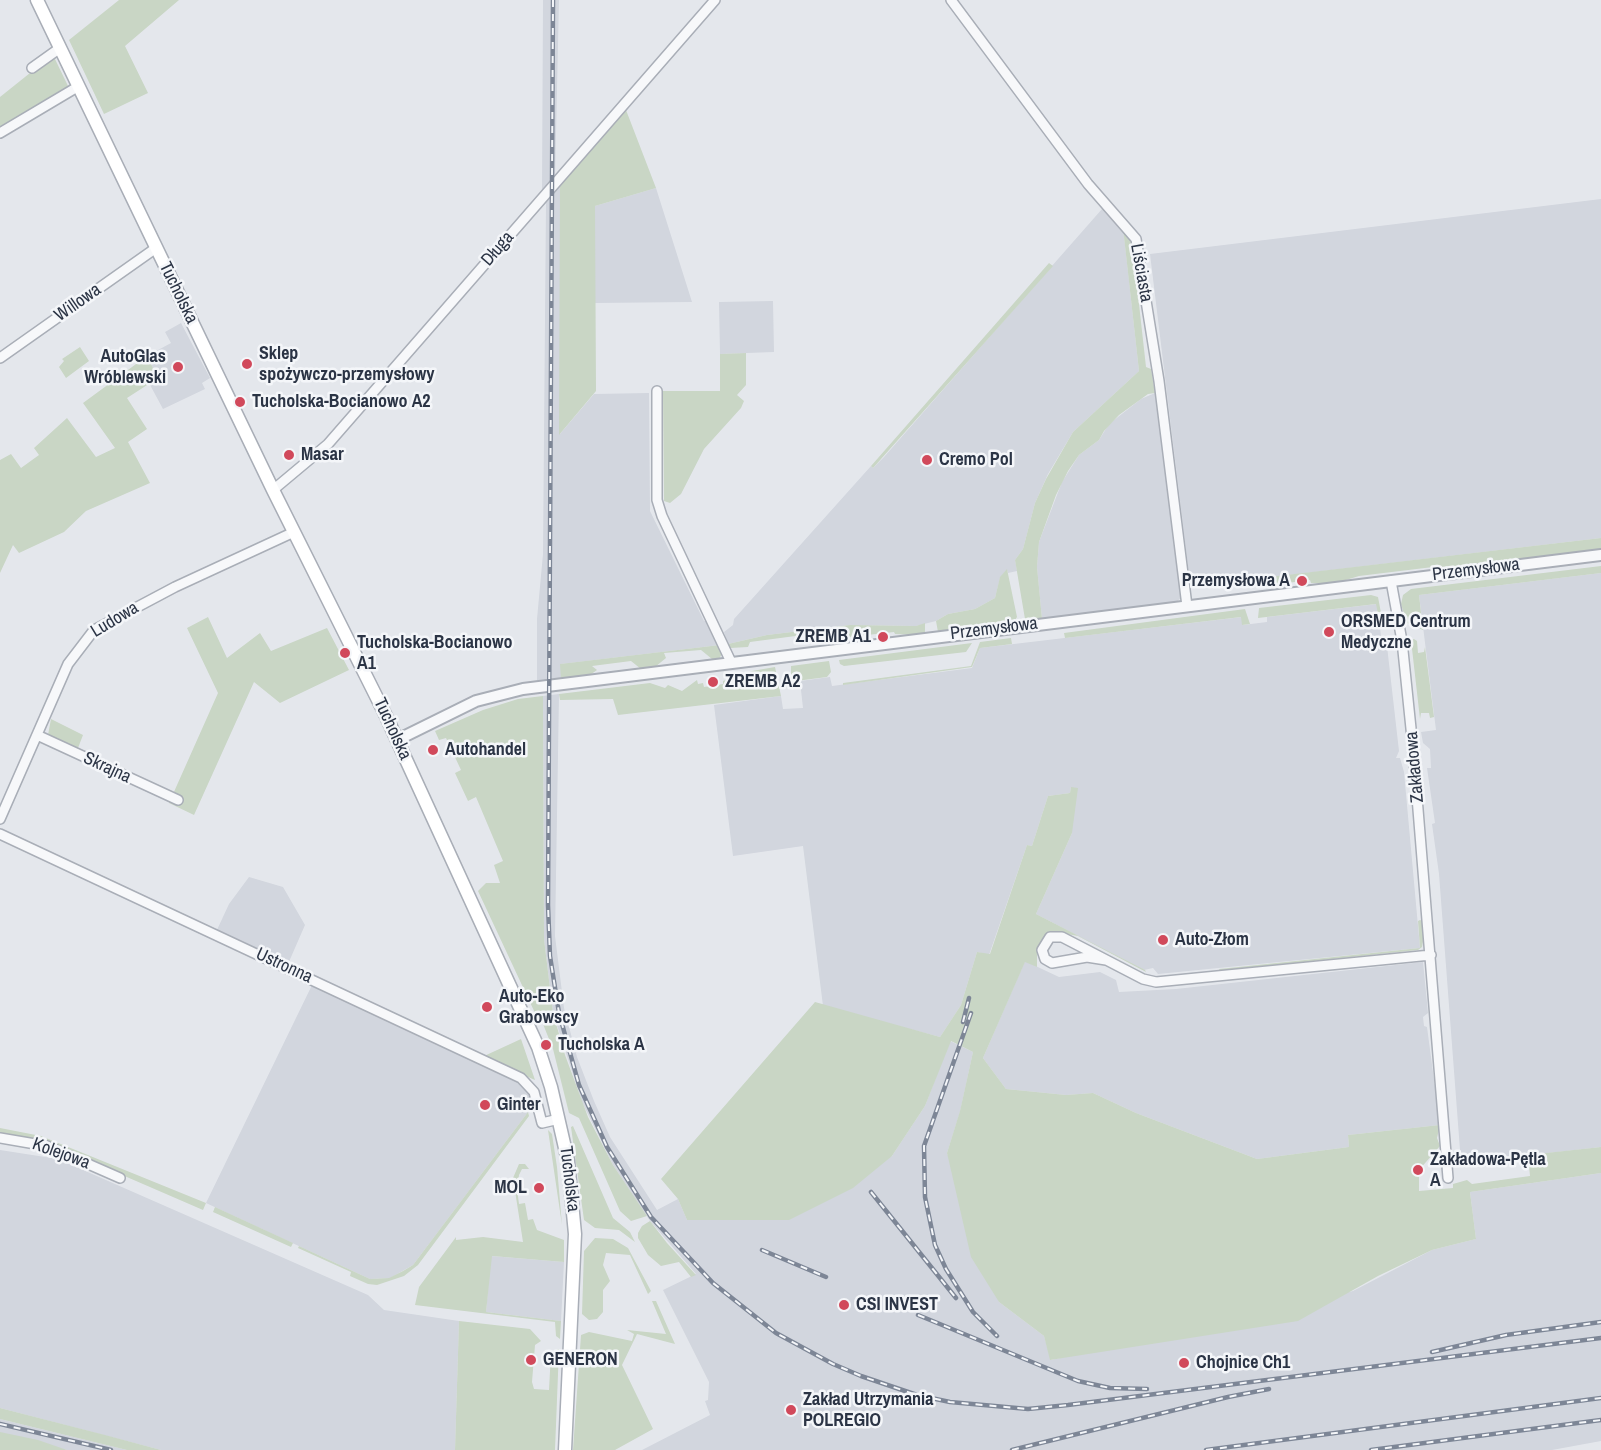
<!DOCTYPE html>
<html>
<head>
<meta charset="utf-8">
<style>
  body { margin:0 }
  canvas { display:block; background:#e4e7ec }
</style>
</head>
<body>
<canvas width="1601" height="1450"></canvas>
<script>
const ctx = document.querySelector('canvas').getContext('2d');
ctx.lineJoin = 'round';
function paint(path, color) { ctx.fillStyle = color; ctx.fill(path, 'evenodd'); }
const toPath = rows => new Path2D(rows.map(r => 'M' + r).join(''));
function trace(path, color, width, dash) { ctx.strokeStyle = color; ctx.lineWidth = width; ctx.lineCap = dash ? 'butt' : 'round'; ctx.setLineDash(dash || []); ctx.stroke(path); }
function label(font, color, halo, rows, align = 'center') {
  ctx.font = font + ' "Archivo Narrow",sans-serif'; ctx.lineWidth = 5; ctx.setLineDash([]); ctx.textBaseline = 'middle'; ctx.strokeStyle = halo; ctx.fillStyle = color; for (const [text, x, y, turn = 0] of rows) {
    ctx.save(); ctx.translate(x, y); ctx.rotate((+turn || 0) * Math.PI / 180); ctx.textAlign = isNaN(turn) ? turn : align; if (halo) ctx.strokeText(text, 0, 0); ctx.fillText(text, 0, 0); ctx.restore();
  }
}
const built = toPath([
  [543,0,559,0,555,179,542,193],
  [560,182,560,434,594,394,649,393,650,511,704,621,708,620,720,645,561,664,561,679,537,680,537,619,543,554,546,202],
  [656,188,692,302,595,303,595,206],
  [1601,199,1601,538,1213,584,1212,580,1190,582,1150,254],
  [1102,209,1123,227,1139,371,1073,432,1048,474,1035,503,1023,549,1015,560,1017,571,1008,573,1007,570,1000,578,995,598,975,609,948,614,936,621,916,626,850,625,767,635,728,644,724,632,733,625,734,619,871,466,873,468,884,457],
  [773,301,774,352,720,354,719,302],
  [181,323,210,378,202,383,205,389,163,409,149,383,158,378,147,356,171,343,165,332],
  [1155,393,1181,598,1175,603,1042,619,1037,567,1039,542,1062,482,1079,455,1099,440,1109,424,1141,399],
  [1601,573,1601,1147,1461,1163,1439,874,1432,824,1435,823,1427,768,1431,768,1430,749,1423,743,1421,732,1436,730,1419,595],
  [1377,604,1381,636,1386,637,1387,646,1399,751,1396,758,1400,758,1404,772,1420,948,1158,974,1153,968,1144,970,1036,914,1072,833,1071,787,1070,793,1048,796,1032,846,1027,845,989,955,977,952,961,1005,940,1037,823,1006,803,846,733,856,714,705,781,696,783,709,803,708,800,681,830,677,832,686,972,668,980,648,1242,617,1243,625,1267,622,1267,617],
  [559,694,555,936,564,1008,577,1057,594,1101,610,1137,657,1210,678,1199,687,1220,892,1156,925,1106,950,1041,973,1052,960,1112,947,1153,999,1302,1044,1336,1051,1360,1353,1291,1432,1250,1476,1239,1470,1192,1601,1173,1601,1441,1552,1450,642,1450,710,1415,705,1401,708,1400,709,1382,663,1290,696,1274,650,1221,613,1165,582,1102,553,1013,544,939,543,696],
  [249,877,283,887,305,925,288,964,216,932,229,904],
  [1025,961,1059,977,1100,972,1116,980,1119,992,1176,989,1423,962,1428,1013,1423,1017,1424,1026,1427,1027,1440,1125,1348,1135,1349,1147,1257,1159,1136,1113,1093,1093,1066,1095,1006,1089,983,1058],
  [313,983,518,1081,532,1096,523,1108,528,1112,413,1265,390,1278,370,1279,206,1203],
  [0,1150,58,1159,368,1295,384,1310,459,1321,455,1450,161,1450,0,1408],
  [491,1256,564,1262,561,1321,486,1312],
  [0,1419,127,1450,67,1450,0,1433]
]);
const green = toPath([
  [119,0,179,0,125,46,148,93,104,114,69,40],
  [50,57,54,57,68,86,67,88,0,131,0,97],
  [626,110,656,188,595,206,596,391,559,435,560,182],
  [1104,207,1127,230,1135,250,1141,286,1137,286,1146,367,1151,369,1155,393,1148,394,1119,415,1104,431,1099,440,1079,455,1068,471,1056,495,1039,542,1037,567,1042,619,1028,621,1025,619,1015,560,1023,549,1035,503,1046,479,1073,432,1139,371,1123,228,1102,209],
  [1049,263,1053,266,873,468,871,466],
  [80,347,89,361,66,378,59,367,64,361,62,359],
  [746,353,746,385,737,395,744,401,741,408,704,449,681,494,670,503,664,501,663,391,720,391,720,354],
  [147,356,158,378,127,398,147,429,128,442,150,483,86,511,64,532,19,553,13,545,0,573,0,460,11,454,21,468,39,455,34,448,67,418,96,457,115,448,83,403],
  [1601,538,1601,551,1460,568,1433,567,1359,576,1336,583,1311,583,1310,580,1257,587,1252,579],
  [1601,566,1601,573,1419,595,1423,630,1407,623,1401,604,1403,595,1411,589],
  [1007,569,1017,617,1013,623,938,632,936,621,948,614,975,609,995,598,1000,577],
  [1371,595,1378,597,1381,613,1378,614,1376,604,1258,618,1259,608],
  [1245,609,1250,624,1242,625,1241,617,1065,638,1064,633],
  [208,617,227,658,260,633,271,651,327,628,349,670,280,703,254,682,194,815,169,803,218,693,187,628],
  [925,623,925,633,916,635,895,634,894,632,849,637,841,630,750,642,748,647,730,648,728,644,767,635,850,625,916,626],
  [1011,638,1012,644,980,648,972,667,843,685,843,683,971,666,980,642],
  [1414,639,1417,641,1418,653,1424,652,1425,647,1434,717,1430,718,1429,713,1421,713,1420,719,1411,640],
  [972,643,966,652,844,666,840,664,839,660],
  [720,645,723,652,719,659,712,659,701,650,664,653,666,658,655,667,641,669,631,661,592,666,597,670,590,675,561,679,560,664],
  [829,661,831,672,827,677,796,681,791,677,791,666],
  [775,667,781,696,618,715,613,699,560,700,559,694,650,683,665,688,668,685,682,691,697,680,698,684,703,683,704,687,723,684,723,681,752,671],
  [543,696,544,939,553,1013,565,1055,588,1117,613,1165,647,1216,631,1221,620,1211,579,1118,569,1113,553,1049,543,1024,535,1013,478,891,486,883,500,883,494,865,503,861,476,797,468,801,455,773,461,770,446,738,439,740,435,731,483,710,518,699],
  [51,719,83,735,78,748,48,735],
  [1071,787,1078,788,1072,833,1036,914,1145,970,1146,972,1078,936,1056,932,1045,936,1037,948,1037,967,1025,962,983,1058,1006,1089,1066,1095,1093,1093,1136,1113,1257,1159,1349,1147,1348,1135,1440,1125,1437,1138,1440,1146,1419,1170,1419,1191,1453,1188,1453,1184,1467,1180,1472,1184,1530,1176,1528,1155,1601,1147,1601,1173,1470,1192,1476,1239,1432,1250,1378,1276,1298,1321,1050,1360,1044,1336,999,1302,971,1257,947,1153,960,1111,973,1052,951,1041,925,1106,892,1156,853,1188,789,1220,687,1220,678,1199,661,1179,815,1002,940,1037,961,1005,977,952,990,954,1027,845,1032,846,1048,796,1070,793],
  [1420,920,1423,921,1424,936,1422,947,1418,950,1220,971,1219,969,1420,948,1418,921],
  [521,1039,535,1080,482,1057],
  [528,1112,529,1116,418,1265,404,1276,377,1285,368,1284,350,1276,351,1272,298,1248,299,1246,370,1279,389,1278,403,1271,413,1265],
  [573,1126,613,1218,630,1232,635,1242,619,1230,595,1228,584,1220,571,1127],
  [0,1128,41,1136,206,1203,203,1210,46,1142,0,1133],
  [548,1130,552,1134,557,1167,562,1225],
  [519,1164,525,1164,529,1169,522,1169,519,1175,517,1189,519,1204,525,1203,528,1220,533,1219,537,1230,564,1240,564,1262,492,1256,486,1312,561,1321,560,1339,556,1336,555,1322,415,1305,419,1287,456,1237,456,1240,483,1237,523,1242,513,1178],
  [215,1207,293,1243,291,1247,213,1212],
  [650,1221,667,1243,696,1275,691,1277,679,1262,661,1266,648,1255,638,1238,638,1233,642,1226],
  [595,1238,613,1239,628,1248,651,1291,648,1294,630,1255,606,1253,603,1265,610,1281,603,1290,603,1312,597,1319,589,1320,582,1314,584,1251],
  [652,1301,656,1301,675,1344,637,1334,622,1365,653,1429,615,1450,573,1450,581,1335,589,1332,632,1341,634,1334,627,1330,666,1334],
  [459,1321,530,1329,541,1341,535,1345,532,1382,534,1389,549,1390,551,1352,559,1349,555,1450,446,1450,455,1450],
  [0,1408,105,1435,161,1450,127,1450,0,1419],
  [0,1432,38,1440,67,1450,0,1450]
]);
const minor = toPath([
  [951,0,1088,184,1136,239,1159,381,1187,606],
  [32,68,60,48],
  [0,133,79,86],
  [0,358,156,248],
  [657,391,657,500,662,516,731,662],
  [273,490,328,444,715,0],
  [1391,581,1402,641,1413,748,1448,1178],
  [37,735,178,800],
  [0,819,68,664,94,630,175,587,294,532],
  [0,834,521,1078,534,1092,542,1123,559,1119],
  [1106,960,1087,957,1052,963,1045,959,1042,950,1050,937,1062,937,1143,979,1156,982,1431,955],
  [0,1138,47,1146,120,1178]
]);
const tertiary = toPath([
  [397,740,476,701,523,689,1601,555]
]);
const secondary = toPath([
  [37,0,273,490,386,716,538,1047,551,1087,568,1161,575,1234,565,1450]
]);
const rail = toPath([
  [553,0,548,905,550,956,559,1013,579,1085,607,1147,651,1217,713,1283,776,1333,833,1364,861,1376,917,1395,950,1402,1028,1409,1068,1405,1601,1338],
  [971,1013,924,1146,925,1197,935,1245,946,1269,973,1312,997,1336],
  [963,1022,969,998],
  [871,1192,956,1298],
  [762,1250,826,1277],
  [918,1315,1078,1381,1110,1388,1147,1389],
  [1432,1352,1506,1335,1601,1322],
  [0,1424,111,1450],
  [1012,1450,1228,1397,1269,1389],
  [1206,1450,1601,1398],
  [1371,1450,1601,1420]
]);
const markers = [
  [247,364,6,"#d1495b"],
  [178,367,6,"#d1495b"],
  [240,402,6,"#d1495b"],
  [289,455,6,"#d1495b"],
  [927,460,6,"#d1495b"],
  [1302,581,6,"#d1495b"],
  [1329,632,6,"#d1495b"],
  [883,637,6,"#d1495b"],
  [345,653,6,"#d1495b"],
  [713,682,6,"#d1495b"],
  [433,750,6,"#d1495b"],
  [1163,940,6,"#d1495b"],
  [487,1007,6,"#d1495b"],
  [546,1045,6,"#d1495b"],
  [485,1105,6,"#d1495b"],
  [1418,1170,6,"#d1495b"],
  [539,1188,6,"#d1495b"],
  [844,1305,6,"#d1495b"],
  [531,1360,6,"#d1495b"],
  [1184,1363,6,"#d1495b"],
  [791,1410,6,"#d1495b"]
];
const streetNames = [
  ["Długa",498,249,-49],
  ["Liściasta",1141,273,80],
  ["Tucholska",178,293,64],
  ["Willowa",78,303,-35],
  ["Przemysłowa",1476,570,-7],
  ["Ludowa",115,620,-31],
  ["Przemysłowa",994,629,-7],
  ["Tucholska",392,729,65],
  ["Zakładowa",1415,767,-95],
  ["Skrajna",107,768,25],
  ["Ustronna",284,966,25],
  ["Kolejowa",61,1154,20],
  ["Tucholska",569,1179,83]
];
const poiNames = [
  ["Sklep",259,354],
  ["spożywczo-przemysłowy",259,375],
  ["AutoGlas",166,357,"right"],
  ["Wróblewski",166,378,"right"],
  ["Tucholska-Bocianowo A2",252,402],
  ["Masar",301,455],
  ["Cremo Pol",939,460],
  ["Przemysłowa A",1290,581,"right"],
  ["ORSMED Centrum",1341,622],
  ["Medyczne",1341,643],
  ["ZREMB A1",871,637,"right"],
  ["Tucholska-Bocianowo",357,643],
  ["A1",357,664],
  ["ZREMB A2",725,682],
  ["Autohandel",445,750],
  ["Auto-Złom",1175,940],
  ["Auto-Eko",499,997],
  ["Grabowscy",499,1018],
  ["Tucholska A",558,1045],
  ["Ginter",497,1105],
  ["Zakładowa-Pętla",1430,1160],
  ["A",1430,1181],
  ["MOL",527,1188,"right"],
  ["CSI INVEST",856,1305],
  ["GENERON",543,1360],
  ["Chojnice Ch1",1196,1363],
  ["Zakład Utrzymania",803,1400],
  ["POLREGIO",803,1421]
];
paint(built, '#d2d6de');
paint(green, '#c9d6c5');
trace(minor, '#a9aeb7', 12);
trace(tertiary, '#a9aeb7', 14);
trace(secondary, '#a9aeb7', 15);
trace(minor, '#f7f8fa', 9);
trace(tertiary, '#f7f8fa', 10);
trace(secondary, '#fff', 12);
trace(rail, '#7d8696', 4.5);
trace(rail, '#f4f6f9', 2, [7]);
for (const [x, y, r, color] of markers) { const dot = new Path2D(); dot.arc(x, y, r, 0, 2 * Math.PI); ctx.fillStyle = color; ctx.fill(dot); trace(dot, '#f4f6f9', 2); }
label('18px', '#2b3445', '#f4f6f9', streetNames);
label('bold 18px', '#2b3445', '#f4f6f9', poiNames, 'left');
</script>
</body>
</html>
